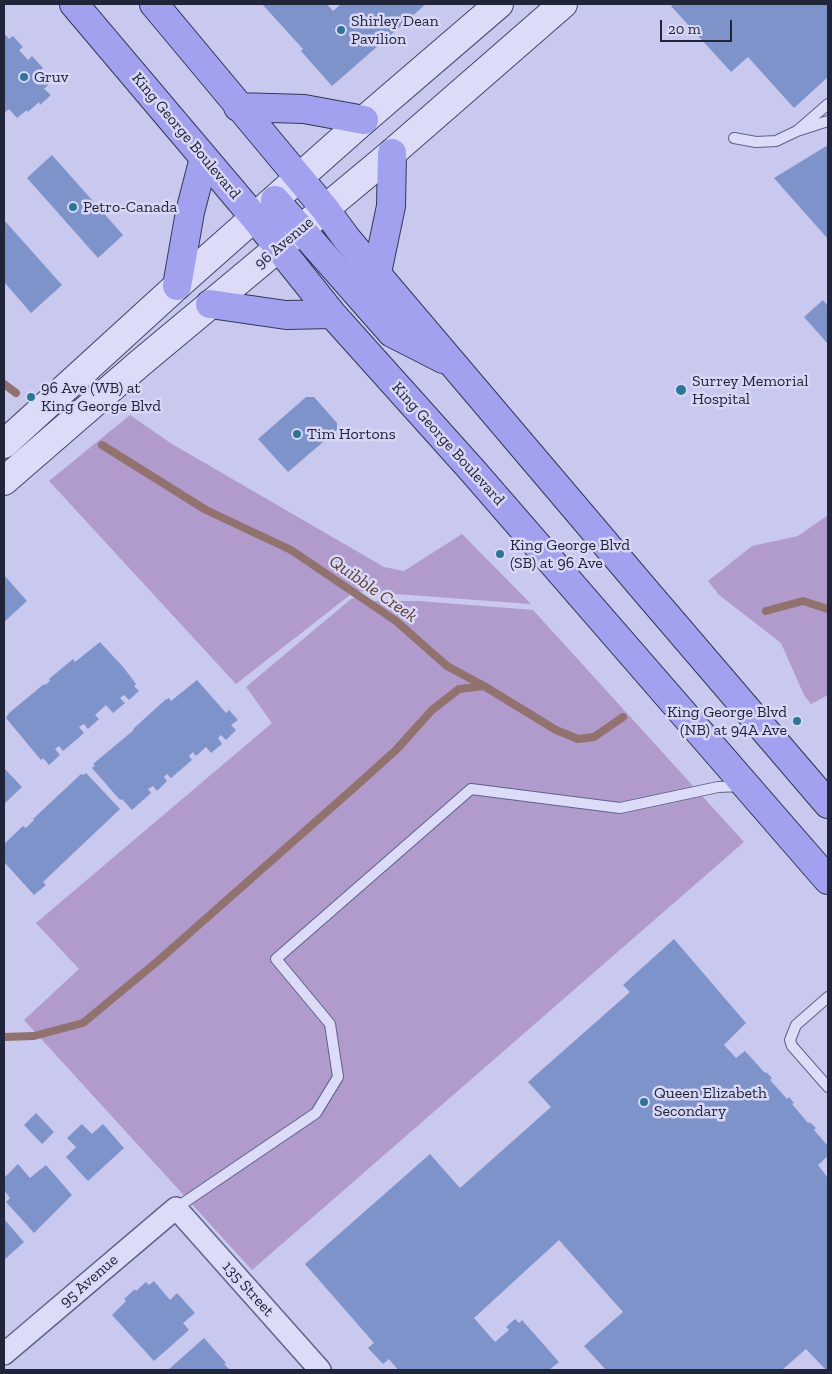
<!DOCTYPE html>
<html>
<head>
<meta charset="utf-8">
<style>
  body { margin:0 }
  #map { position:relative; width:832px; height:1374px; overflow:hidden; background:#c9c8ee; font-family:"Zilla Slab",serif }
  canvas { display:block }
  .frame { position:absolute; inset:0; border:5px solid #20253a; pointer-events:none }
  .scale { position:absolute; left:660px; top:20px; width:72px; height:22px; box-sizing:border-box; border:2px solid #20253a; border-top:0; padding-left:6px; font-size:15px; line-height:18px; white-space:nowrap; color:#20253a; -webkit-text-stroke:4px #d8d7f5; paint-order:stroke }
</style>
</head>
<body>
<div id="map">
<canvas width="832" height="1374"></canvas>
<div class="frame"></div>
<div class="scale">20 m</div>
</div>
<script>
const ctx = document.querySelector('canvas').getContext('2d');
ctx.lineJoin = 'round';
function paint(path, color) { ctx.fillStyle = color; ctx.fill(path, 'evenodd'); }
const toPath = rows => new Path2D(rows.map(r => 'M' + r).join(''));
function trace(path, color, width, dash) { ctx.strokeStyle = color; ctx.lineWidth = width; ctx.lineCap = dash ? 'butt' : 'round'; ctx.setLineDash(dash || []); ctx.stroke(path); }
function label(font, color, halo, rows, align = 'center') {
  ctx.font = font + ' "Zilla Slab",serif'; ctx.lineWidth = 5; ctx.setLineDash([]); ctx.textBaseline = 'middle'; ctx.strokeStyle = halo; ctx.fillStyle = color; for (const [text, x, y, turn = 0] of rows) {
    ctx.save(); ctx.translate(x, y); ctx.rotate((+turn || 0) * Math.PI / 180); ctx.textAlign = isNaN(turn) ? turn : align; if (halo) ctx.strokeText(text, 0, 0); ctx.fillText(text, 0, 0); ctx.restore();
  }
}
const green = toPath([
  [130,415,172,444,384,567,404,571,462,534,531,604,355,591,236,684,49,481],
  [828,515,828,695,811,704,804,695,781,643,719,595,708,581,752,546,798,536],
  [357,597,373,601,419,601,533,610,744,842,252,1270,24,1020,79,969,36,923,272,723,246,687,351,599]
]);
const stream = toPath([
  [4,384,16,393],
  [102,445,206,510,291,550,396,621,447,666,484,686,556,730,578,739,594,737,623,717],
  [766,611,803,601,828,609],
  [4,1037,34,1036,83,1023,159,960,356,786,396,750,432,710,459,689,484,686]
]);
const building = toPath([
  [262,4,327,4,333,11,341,4,426,4,332,86,301,51,303,49],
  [674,4,828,4,828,77,794,108,748,57,731,72,671,6],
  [4,33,9,39,13,36,23,47,19,50,28,60,32,56,43,68,40,71,50,83,44,89,51,95,40,105,39,102,28,112,27,110,17,118,9,109,4,113],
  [828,145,828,239,774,178],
  [52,155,123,235,98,258,27,178],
  [4,220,62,285,31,313,4,282],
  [823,300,828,306,828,344,804,317],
  [306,397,314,397,337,423,337,430,288,472,258,439],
  [4,575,27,601,4,622],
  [100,642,124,668,136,684,134,686,139,691,129,700,124,695,120,698,125,703,113,713,106,705,95,715,99,719,88,729,84,724,79,727,84,733,63,751,59,746,55,749,60,755,49,765,43,758,41,760,6,718,9,713,44,684,45,685,50,681,49,679,73,659,75,662],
  [197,680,226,713,229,710,238,720,231,725,236,730,226,740,221,735,218,738,222,744,211,753,206,747,196,756,193,752,189,756,192,760,171,778,167,774,164,777,167,781,157,791,153,786,148,789,151,793,132,810,122,799,120,800,92,768,95,765,93,764,129,734,134,730,133,729,165,700,169,698,171,701],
  [4,768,22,787,4,804],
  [86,773,120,809,43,882,46,885,34,895,4,862,4,844,23,826,26,828,34,820,33,819,81,774,83,775],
  [674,939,746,1023,724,1045,736,1058,745,1051,765,1073,766,1072,772,1078,770,1080,787,1099,789,1097,794,1103,792,1104,808,1123,810,1122,816,1128,814,1130,828,1146,828,1156,818,1165,828,1178,828,1370,826,1370,806,1349,782,1370,606,1370,584,1346,623,1312,559,1240,474,1318,495,1342,509,1330,506,1327,515,1319,519,1323,522,1320,559,1362,549,1370,398,1370,389,1359,383,1364,368,1348,374,1343,305,1264,430,1154,460,1188,551,1107,528,1082,630,992,623,985],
  [36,1113,54,1132,42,1144,24,1125],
  [82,1124,92,1134,103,1124,124,1148,88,1181,66,1157,76,1147,67,1138],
  [18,1164,30,1178,46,1165,72,1195,34,1233,6,1202,10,1198,4,1190,4,1178],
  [4,1219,24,1242,4,1260],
  [154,1281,170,1300,177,1293,195,1313,183,1323,189,1330,154,1361,112,1315,126,1301,124,1299,135,1289,136,1291,146,1282,149,1285],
  [204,1338,226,1363,224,1364,230,1370,168,1370]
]);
const service = toPath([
  [800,130,828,121],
  [734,138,756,142,776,141,797,131,828,104],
  [828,997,796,1025,790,1040,792,1046,828,1087],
  [176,1208,316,1113,338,1077,330,1024,276,959,471,789,620,808,718,787,742,786]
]);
const minor = toPath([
  [4,1354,176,1208,320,1370]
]);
const secondary = toPath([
  [4,444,177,286,364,120,499,4],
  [4,481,139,364,392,153,563,4]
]);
const primary = toPath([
  [74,4,255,218,332,314,472,470,828,880],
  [154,4,325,209,347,239,644,589,828,804],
  [238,107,304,109,364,120],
  [275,200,392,333,443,359],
  [377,273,391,206,392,153],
  [177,286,190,212,204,158],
  [210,304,286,315,332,314]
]);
const markers = [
  [341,30,5,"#2e7698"],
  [24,77,5,"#2e7698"],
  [73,207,5,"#2e7698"],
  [681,390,6,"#2e7698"],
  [31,397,5,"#2e7698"],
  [297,434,5,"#2e7698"],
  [500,554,5,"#2e7698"],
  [797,721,5,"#2e7698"],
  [644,1102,5,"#2e7698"]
];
const poiNames = [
  ["Shirley Dean",351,21],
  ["Pavilion",351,39],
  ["Gruv",34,77],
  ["Petro-Canada",83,207],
  ["Surrey Memorial",692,381],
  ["Hospital",692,399],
  ["96 Ave (WB) at",41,388],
  ["King George Blvd",41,406],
  ["Tim Hortons",307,434],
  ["King George Blvd",510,545],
  ["(SB) at 96 Ave",510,563],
  ["King George Blvd",787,712,"right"],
  ["(NB) at 94A Ave",787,730,"right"],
  ["Queen Elizabeth",654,1093],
  ["Secondary",654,1111]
];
const streetNames = [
  ["King George Boulevard",186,136,50],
  ["96 Avenue",284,243,-40],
  ["King George Boulevard",448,444,48],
  ["95 Avenue",89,1281,-41],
  ["135 Street",248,1289,48]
];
const waterNames = [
  ["Quibble Creek",373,589,35]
];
paint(green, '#b19bcc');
trace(stream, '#91726f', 8);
paint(building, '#7f93cb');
trace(service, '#5d638a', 12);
trace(minor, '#5d638a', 24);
trace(secondary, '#40486c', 30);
trace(primary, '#313958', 30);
trace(service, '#dcdbf8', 10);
trace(minor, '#dcdbf8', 21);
trace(secondary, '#dcdbf8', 28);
trace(primary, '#a2a1ef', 28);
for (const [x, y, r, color] of markers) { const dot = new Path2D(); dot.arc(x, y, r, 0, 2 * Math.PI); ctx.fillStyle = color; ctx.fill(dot); trace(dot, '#d8d7f5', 2); }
label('16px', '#20253a', '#d8d7f5', poiNames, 'left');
label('16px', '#20253a', '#d8d7f5', streetNames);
label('italic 18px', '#5a3b30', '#d8d7f5', waterNames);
</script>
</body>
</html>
